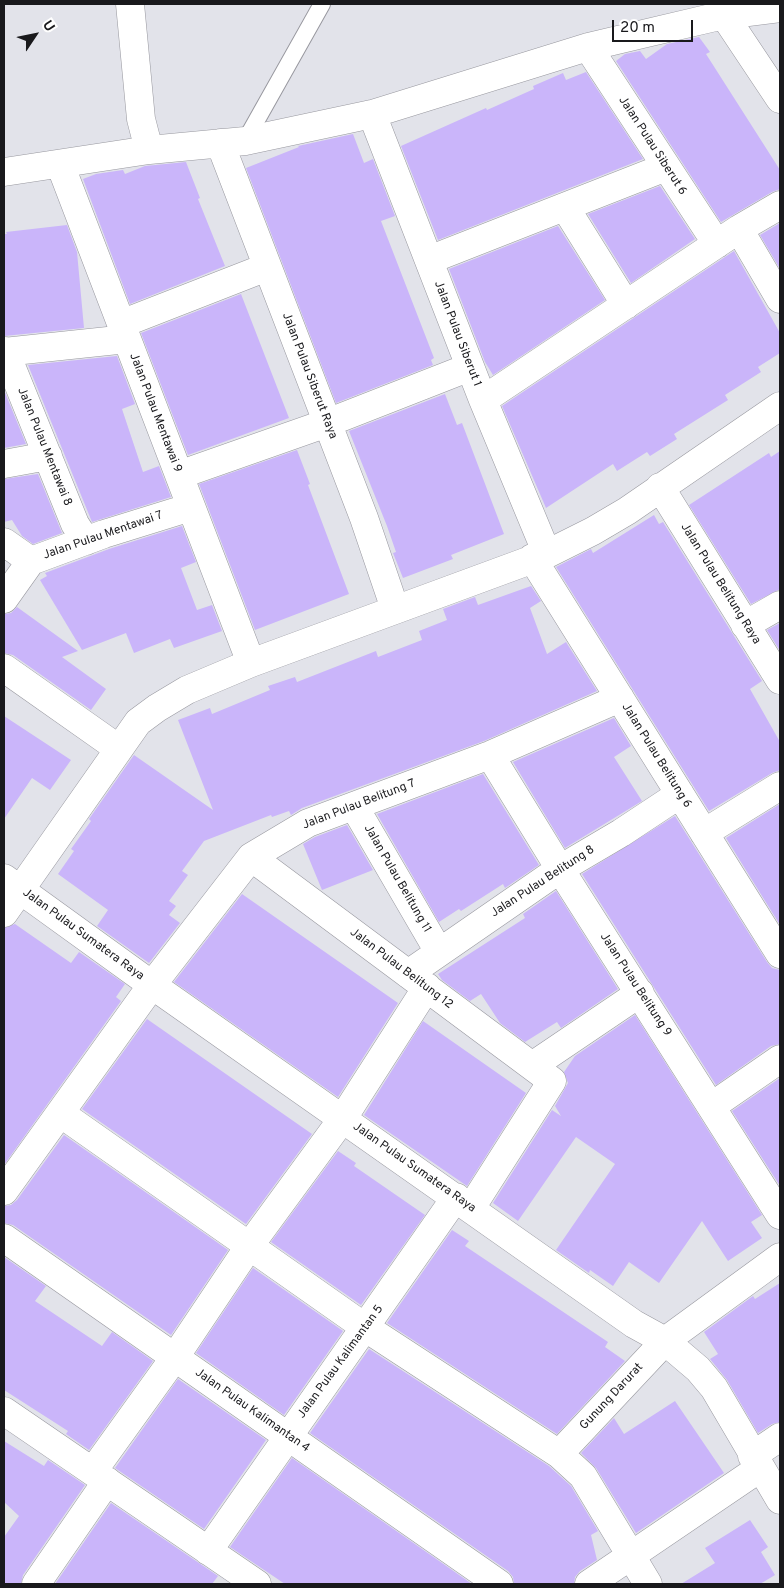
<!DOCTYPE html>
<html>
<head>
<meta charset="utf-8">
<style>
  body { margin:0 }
  #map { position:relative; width:784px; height:1588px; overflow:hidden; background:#e2e3ea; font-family:Overpass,sans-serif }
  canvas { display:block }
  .frame { position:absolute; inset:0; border:5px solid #19191c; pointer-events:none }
  .north { position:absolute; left:10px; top:10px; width:50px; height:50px; -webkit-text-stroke:4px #fff; paint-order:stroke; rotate:56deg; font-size:14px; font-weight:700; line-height:20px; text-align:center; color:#19191c }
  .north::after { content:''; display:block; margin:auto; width:18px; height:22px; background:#19191c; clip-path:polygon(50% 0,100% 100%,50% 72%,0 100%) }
  .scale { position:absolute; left:612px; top:20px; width:81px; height:22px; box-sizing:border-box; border:2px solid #19191c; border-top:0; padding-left:6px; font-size:15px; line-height:18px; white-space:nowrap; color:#19191c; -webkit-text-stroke:4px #fff; paint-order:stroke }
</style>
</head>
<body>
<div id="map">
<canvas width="784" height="1588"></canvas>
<div class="frame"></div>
<div class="north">U</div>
<div class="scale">20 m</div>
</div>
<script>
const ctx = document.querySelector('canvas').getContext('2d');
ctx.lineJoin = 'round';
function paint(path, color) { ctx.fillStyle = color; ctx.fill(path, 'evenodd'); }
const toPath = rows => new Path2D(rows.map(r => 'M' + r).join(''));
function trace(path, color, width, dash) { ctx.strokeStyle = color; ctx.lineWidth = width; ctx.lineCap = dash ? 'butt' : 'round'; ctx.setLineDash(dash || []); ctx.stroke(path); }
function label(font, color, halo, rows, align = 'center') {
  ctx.font = font + ' Overpass,sans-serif'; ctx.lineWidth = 5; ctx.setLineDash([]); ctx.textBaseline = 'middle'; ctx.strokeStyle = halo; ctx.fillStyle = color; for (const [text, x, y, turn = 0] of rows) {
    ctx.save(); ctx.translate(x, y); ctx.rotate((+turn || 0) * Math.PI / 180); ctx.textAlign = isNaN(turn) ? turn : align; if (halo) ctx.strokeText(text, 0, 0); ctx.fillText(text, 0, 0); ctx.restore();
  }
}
const building = toPath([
  [699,37,710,52,706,54,780,170,780,189,772,192,721,222,616,61,625,54,640,51,646,59,667,44],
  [586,72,643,159,438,240,401,146,486,108,487,110,534,89,533,86,563,73,566,80],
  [353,134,364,163,373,159,395,216,381,221,434,358,431,360,433,365,336,403,246,168,299,147,298,146],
  [186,162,200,198,198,199,225,266,130,304,83,179,96,174,123,170,125,174,145,166],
  [660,186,695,239,631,283,588,214],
  [780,223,780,269,760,235],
  [67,225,77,252,84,328,4,336,4,234,7,234,6,232],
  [558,226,605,300,493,375,485,362,449,269],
  [734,251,780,333,780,353,758,367,761,372,725,395,728,400,674,434,677,439,650,456,647,452,617,471,613,464,546,508,502,406],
  [241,294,289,418,188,455,141,333],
  [117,356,135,404,122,409,143,472,159,466,171,497,92,522,28,365],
  [4,390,26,444,4,448],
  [445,394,457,425,462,423,504,534,451,555,453,559,403,578,393,553,396,552,387,526,349,431],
  [297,450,310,484,308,485,349,594,255,630,199,484],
  [780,451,780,589,751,604,689,505,769,453,771,457],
  [38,474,62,533,33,544,22,536,12,520,4,522,4,479],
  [654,515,659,524,663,522,762,681,750,689,780,742,780,770,772,773,709,811,556,567,591,549,593,553],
  [182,526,196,562,181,568,197,610,212,605,222,631,174,648,170,639,134,653,126,633,82,650,40,580,47,576,45,573,109,549],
  [531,586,541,601,530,608,547,654,566,642,597,691,484,741,302,808,291,815,289,811,272,817,271,815,204,841,182,871,188,875,169,901,176,906,169,915,180,923,149,963,97,926,108,910,58,874,74,851,71,849,91,821,89,819,134,755,213,810,178,720,210,708,212,714,270,690,268,686,295,677,297,682,376,651,378,657,422,640,419,631,447,620,443,609,475,597,478,605],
  [17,607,78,651,62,657,106,689,91,710,13,655,4,653,4,614,11,613],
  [780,623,780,651,767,630],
  [4,716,71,760,50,790,32,778,4,819],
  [614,718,631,746,614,757,642,801,565,848,513,762],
  [483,774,539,865,505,888,503,884,461,911,459,909,439,922,377,814],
  [780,804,780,925,726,838],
  [675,816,767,962,772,968,780,970,780,1044,771,1046,716,1085,582,874],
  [347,825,373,870,322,890,303,844,315,837],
  [556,891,618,989,561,1028,557,1022,525,1042,500,1023,481,994,470,1001,442,980,438,974,525,918,523,914],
  [242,894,398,1003,338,1097,174,982],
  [15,924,71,963,79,952,125,984,116,997,121,1001,4,1165,4,928],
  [635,1015,762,1215,751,1222,762,1238,728,1261,702,1221,659,1283,629,1262,613,1286,590,1270,589,1273,556,1250,615,1164,576,1137,518,1221,493,1203,552,1110,561,1116,555,1106,568,1083,564,1072,575,1056],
  [147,1019,312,1134,246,1224,82,1109],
  [423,1021,526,1093,467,1186,364,1115],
  [780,1078,780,1186,732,1111],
  [64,1135,228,1250,171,1335,13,1225,4,1223,4,1206,11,1205,17,1200],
  [338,1151,356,1163,354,1166,425,1215,361,1305,271,1242],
  [452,1230,469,1241,465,1246,608,1342,605,1347,625,1361,557,1434,387,1323],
  [4,1257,46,1286,35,1301,102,1346,112,1332,153,1361,89,1450,66,1434,68,1431,4,1390],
  [253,1268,343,1331,284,1415,196,1353],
  [780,1283,780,1422,772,1424,758,1433,727,1380,710,1359,718,1354,704,1332,753,1296,755,1299],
  [369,1349,549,1466,571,1486,598,1531,591,1535,597,1560,580,1571,575,1577,574,1584,514,1584,513,1577,508,1571,310,1433],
  [178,1379,266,1440,204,1529,115,1468],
  [675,1401,724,1473,636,1533,596,1468,581,1453,614,1418,624,1434],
  [4,1441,44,1466,48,1460,85,1485,23,1575,21,1584,4,1584,4,1537,19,1516,4,1502],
  [292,1458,472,1584,285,1584,230,1547],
  [111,1503,218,1576,212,1584,55,1584],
  [750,1520,768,1547,761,1552,775,1575,760,1584,681,1584,715,1563,705,1548]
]);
const lane = toPath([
  [245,141,322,4]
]);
const street = toPath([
  [130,4,141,119,149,150],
  [724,15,780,99],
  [588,47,717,244],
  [372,114,483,400,547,554],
  [220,143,364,518,395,609],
  [60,164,251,663],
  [4,172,149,150,245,141,372,114,588,47,647,33,724,15,780,8],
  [565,207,626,305],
  [739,229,780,299],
  [429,260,666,167],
  [121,324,267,267],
  [5,351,75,524,86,541],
  [4,352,127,339],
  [483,400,739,229,780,205],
  [4,464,48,456],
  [179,475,327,423,470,367],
  [660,487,780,680],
  [4,542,31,561],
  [532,558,780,954],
  [4,599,31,561,104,534,191,507],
  [745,625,780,605],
  [4,668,119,749],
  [490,755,560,869,780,1215],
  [354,806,439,952],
  [704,833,780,786],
  [251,857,552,1081,471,1208],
  [4,878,152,985,634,1324,665,1341,698,1369,714,1388,780,1500],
  [4,913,138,722,157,708,187,690,251,663,547,554,593,531,627,511,780,406],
  [408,974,560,869,621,833,680,794],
  [532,1066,640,993],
  [712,1106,780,1059],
  [60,1113,366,1328,559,1454,583,1476,648,1584],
  [4,1191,152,985,251,857,308,823,490,755,620,698],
  [4,1238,499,1584],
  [4,1411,257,1584],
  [559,1454,665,1341,780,1257],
  [752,1456,780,1437],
  [93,1471,175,1357,250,1245,343,1118,427,987],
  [208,1551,456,1197],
  [36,1584,107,1481],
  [589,1584,760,1468]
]);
const streetNames = [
  ["Jalan Pulau Siberut 6",652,146,57],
  ["Jalan Pulau Siberut 1",457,334,69],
  ["Jalan Pulau Siberut Raya",309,376,69],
  ["Jalan Pulau Mentawai 9",155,413,69],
  ["Jalan Pulau Mentawai 8",44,447,68],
  ["Jalan Pulau Mentawai 7",103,536,-19],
  ["Jalan Pulau Belitung Raya",720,584,58],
  ["Jalan Pulau Belitung 6",656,756,58],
  ["Jalan Pulau Belitung 7",359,805,-21],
  ["Jalan Pulau Belitung 11",397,879,60],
  ["Jalan Pulau Belitung 8",543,882,-33],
  ["Jalan Pulau Sumatera Raya",83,935,36],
  ["Jalan Pulau Belitung 12",401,969,37],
  ["Jalan Pulau Belitung 9",635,985,57],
  ["Jalan Pulau Sumatera Raya",414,1168,35],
  ["Jalan Pulau Kalimantan 5",341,1362,-54],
  ["Gunung Darurat",612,1397,-47],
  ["Jalan Pulau Kalimantan 4",252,1411,35]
];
paint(building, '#cab5fa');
trace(lane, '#98989f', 18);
trace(street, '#98989f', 29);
trace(lane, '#fff', 16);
trace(street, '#fff', 28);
label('12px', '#19191c', '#fff', streetNames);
</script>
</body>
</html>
